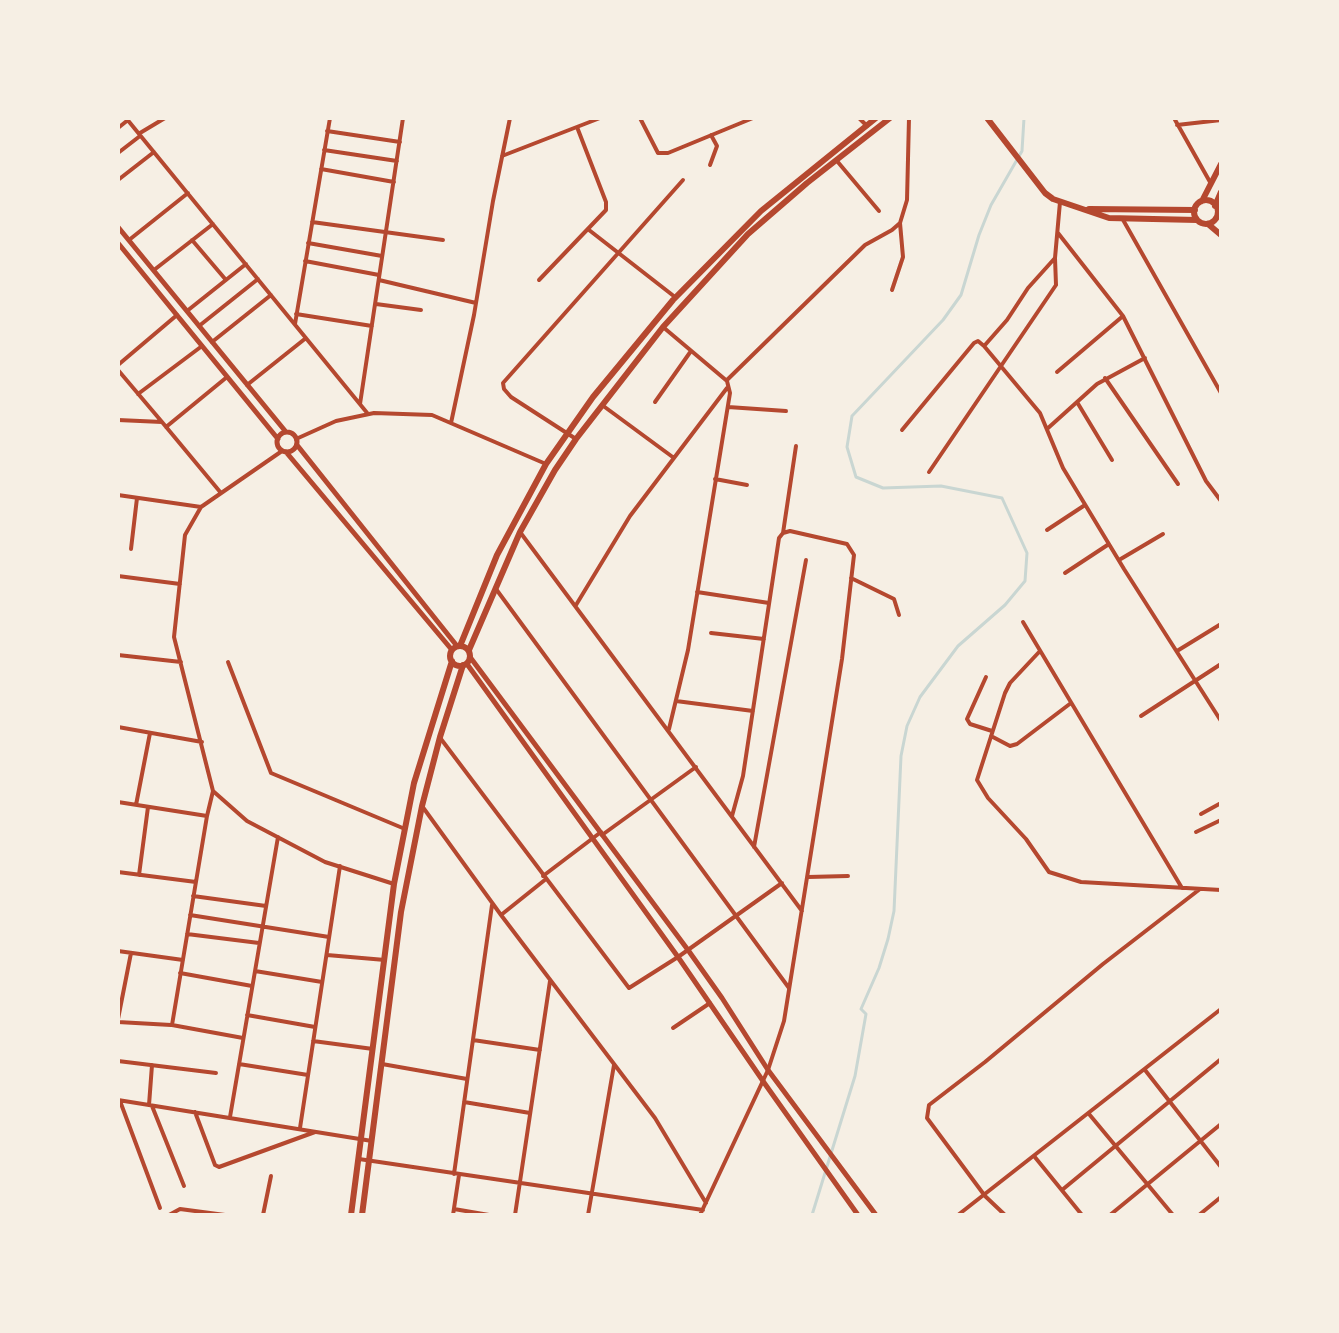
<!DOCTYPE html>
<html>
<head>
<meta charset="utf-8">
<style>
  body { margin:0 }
  #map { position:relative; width:1339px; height:1333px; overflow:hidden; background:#f6efe4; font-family:Literata,serif }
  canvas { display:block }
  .frame { position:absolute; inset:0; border:120px solid #f6efe4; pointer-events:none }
</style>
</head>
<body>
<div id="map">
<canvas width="1339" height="1333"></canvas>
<div class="frame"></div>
</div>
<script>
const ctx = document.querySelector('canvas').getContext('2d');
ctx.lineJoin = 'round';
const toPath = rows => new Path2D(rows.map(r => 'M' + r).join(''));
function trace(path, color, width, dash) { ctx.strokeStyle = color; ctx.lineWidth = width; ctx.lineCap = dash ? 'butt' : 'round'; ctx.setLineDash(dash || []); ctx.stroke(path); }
const stream = toPath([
  [812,1215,855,1076,866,1014,861,1009,879,968,888,939,894,911,901,756,907,726,920,697,958,646,1005,605,1025,581,1027,553,1002,498,941,486,883,488,856,477,847,447,852,416,943,320,961,295,979,235,991,205,1022,151,1024,118]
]);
const minor = toPath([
  [126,118,368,414],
  [640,118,658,153,668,153,753,118],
  [859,118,867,126],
  [1174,118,1210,182],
  [1177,125,1221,120],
  [118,128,128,120],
  [327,131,400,142],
  [140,133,165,118],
  [324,150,397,161],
  [118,153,140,136],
  [502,156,600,118],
  [837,161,879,211],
  [710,165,717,146,711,135],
  [321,169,394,182],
  [118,180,154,152],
  [1122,218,1221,393],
  [312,222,443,240],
  [589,230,675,297],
  [1058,233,1123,316,1206,481,1221,501],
  [129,240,188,193],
  [192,240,226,280],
  [308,243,382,256],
  [305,261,379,275],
  [154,270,213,224],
  [379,280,476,303],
  [539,280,606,210,606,202,577,127],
  [892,290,903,257,900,223],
  [376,304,421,310],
  [187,311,246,264],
  [296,314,372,326],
  [295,324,330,118],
  [199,326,258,279],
  [663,327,727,381,730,393,688,650,669,729],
  [212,342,271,295],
  [985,345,1007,320,1028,288,1055,258,1060,202],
  [118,365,177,315],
  [118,370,162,422],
  [1057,372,1123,316],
  [1105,378,1178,484],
  [727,380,865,245,892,230,900,223,907,200,909,118],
  [247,385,306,338],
  [138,394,202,346],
  [655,402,691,351],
  [1077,402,1112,460],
  [360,404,403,118],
  [602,405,674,458],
  [728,407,786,411],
  [118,420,162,422,221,493],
  [451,423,474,315,493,201,510,118],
  [166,427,227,377],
  [1047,429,1097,384,1145,358],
  [902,430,974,343,978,341,984,346,1040,413,1063,468,1124,569,1221,721],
  [296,439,336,421,374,413,432,415,546,464],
  [576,439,511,397,504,389,503,383,683,180],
  [282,451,201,507,185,535,174,637,213,791,247,821,325,862,394,884],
  [929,472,1056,285,1055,258],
  [715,479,747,485],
  [118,495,201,507],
  [1047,530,1085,505],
  [520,532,802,911],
  [783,533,796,446],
  [131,549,137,498],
  [1119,560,1163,534],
  [1065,573,1109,544],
  [118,576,180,584],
  [851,578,894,599,899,615],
  [496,589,789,988],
  [697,592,769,603],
  [576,605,630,516,727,388],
  [1023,622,1182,888],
  [711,633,764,639],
  [1040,651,1010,683,1005,693,977,780,988,798,1026,839,1049,872,1081,882,1221,890],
  [1177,651,1221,624],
  [118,655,181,662],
  [228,662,271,773,405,829],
  [986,677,967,719,970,724,992,731],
  [676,701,753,711],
  [1141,716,1221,664],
  [118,727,202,742],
  [991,736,1010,746,1017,744,1071,703],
  [441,739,629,988,678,957,782,883],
  [213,791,207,816,172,1025,243,1038],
  [118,802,207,816],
  [136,805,150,733],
  [422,806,501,915,655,1118,706,1203],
  [1201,814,1221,803],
  [1196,832,1221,820],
  [602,835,696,767],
  [754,847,806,560],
  [118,872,196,882],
  [139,875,148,807],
  [543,876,601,832],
  [808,877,848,876],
  [193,896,266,906],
  [190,915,329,937],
  [501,915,546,879],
  [187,934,259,943],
  [118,951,183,960],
  [327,955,385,960],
  [255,971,322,982],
  [180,973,252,986],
  [247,1015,315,1027],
  [118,1019,131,953],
  [118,1022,171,1025],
  [673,1028,710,1003],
  [473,1040,540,1050],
  [313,1041,373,1049],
  [118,1061,216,1073],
  [239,1064,308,1075],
  [382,1064,467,1079],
  [1145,1070,1221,1167],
  [118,1100,372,1141],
  [120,1101,160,1208],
  [464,1102,530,1113],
  [149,1105,152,1065],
  [152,1106,184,1186],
  [195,1112,215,1165,219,1167,315,1132],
  [1089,1114,1173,1215],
  [230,1117,278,837],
  [300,1128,340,866],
  [1034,1156,1082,1215],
  [359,1159,703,1210],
  [454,1174,492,905],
  [1062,1190,1221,1059],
  [454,1209,489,1215],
  [169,1215,180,1209,225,1215],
  [263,1215,271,1176],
  [453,1215,459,1175],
  [515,1215,550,981],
  [588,1215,614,1065],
  [700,1215,768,1070,784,1021,842,659,854,555,847,544,790,531,783,533,779,538,743,776,732,816],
  [958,1215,1221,1009],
  [1005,1215,985,1196,927,1118,929,1105,985,1062,1103,964,1200,889],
  [1110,1215,1221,1124],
  [1199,1215,1221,1197]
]);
const tertiary = toPath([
  [118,227,286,432],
  [118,243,278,439],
  '277 442a10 10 0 1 1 20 0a10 10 0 1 1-20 0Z',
  [297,445,457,646],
  [286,452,452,650],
  [470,657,688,950,722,998,768,1070,876,1215],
  [467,664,678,957,765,1084,858,1215]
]);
const primary = toPath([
  [1218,213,1221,217],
  [1208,224,1221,235]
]);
const trunk = toPath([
  [987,118,1045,193,1053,199,1109,218,1197,220],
  '1194 212a12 12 0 1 1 24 0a12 12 0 1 1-24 0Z',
  [1202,201,1221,164],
  [1215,206,1221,192],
  [1089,209,1195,210],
  '450 656a10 10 0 1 1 20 0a10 10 0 1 1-20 0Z',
  [460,646,497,555,546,464,593,397,673,300,761,211,876,118],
  [469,650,520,532,555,470,576,439,663,327,748,234,807,183,890,118],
  [351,1215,394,884,414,783,452,661],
  [362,1215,401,912,422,806,440,737,463,665]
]);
trace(stream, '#c9d6d2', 3);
trace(minor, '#b5482f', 4);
trace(tertiary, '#b5482f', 5);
trace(primary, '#b5482f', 6);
trace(trunk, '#b5482f', 6);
</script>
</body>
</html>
